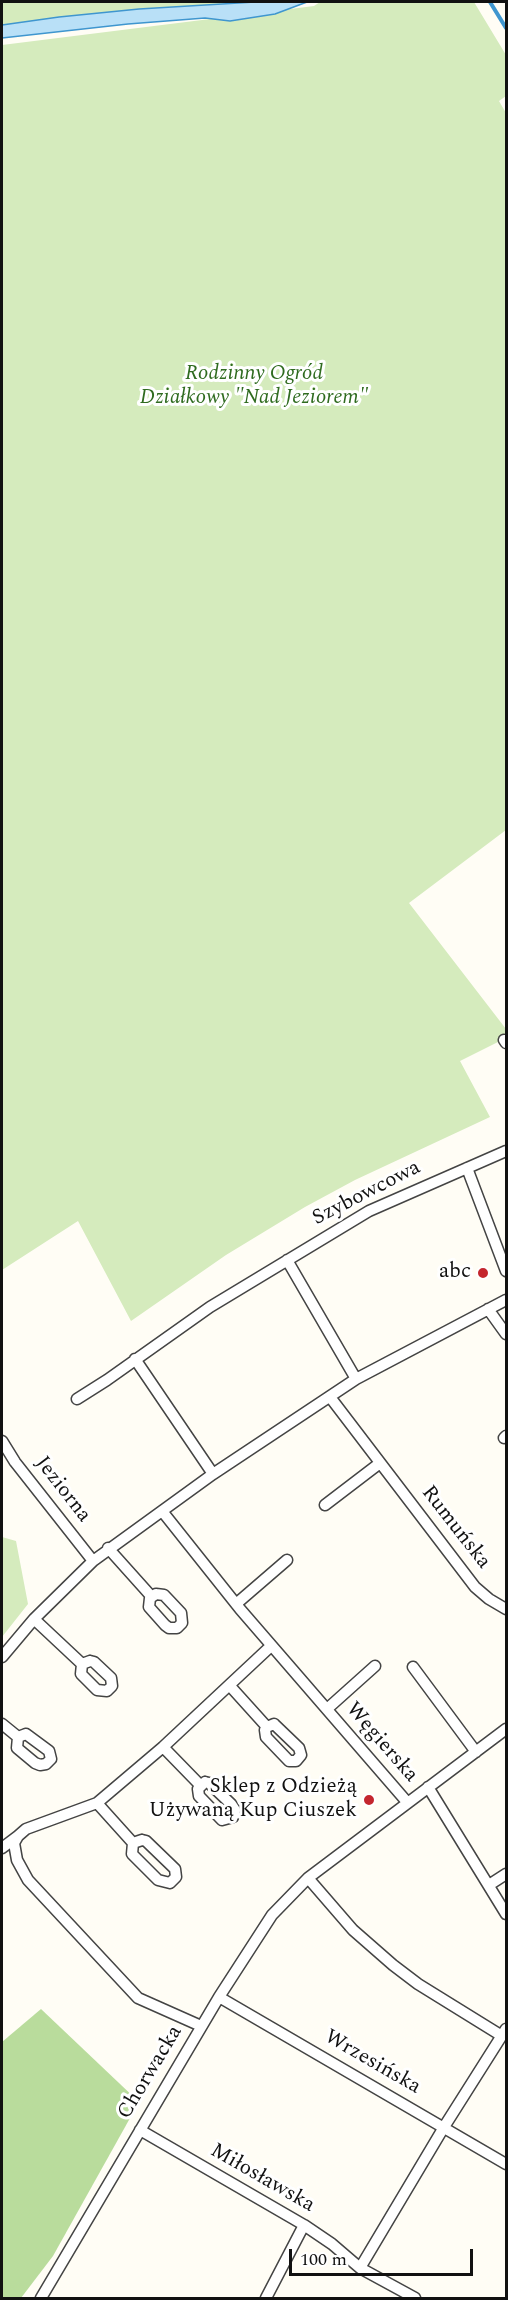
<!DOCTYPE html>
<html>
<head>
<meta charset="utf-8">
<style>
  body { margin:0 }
  #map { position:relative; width:508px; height:2300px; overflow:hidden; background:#fffdf5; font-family:Spectral,serif }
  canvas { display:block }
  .frame { position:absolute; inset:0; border:3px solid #111; pointer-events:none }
  .scale { position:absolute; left:289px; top:2249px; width:184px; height:27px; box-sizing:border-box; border:3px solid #111; border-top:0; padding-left:8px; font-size:18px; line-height:21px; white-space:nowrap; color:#111; -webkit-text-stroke:4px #fff; paint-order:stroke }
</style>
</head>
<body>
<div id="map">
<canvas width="508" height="2300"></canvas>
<div class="frame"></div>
<div class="scale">100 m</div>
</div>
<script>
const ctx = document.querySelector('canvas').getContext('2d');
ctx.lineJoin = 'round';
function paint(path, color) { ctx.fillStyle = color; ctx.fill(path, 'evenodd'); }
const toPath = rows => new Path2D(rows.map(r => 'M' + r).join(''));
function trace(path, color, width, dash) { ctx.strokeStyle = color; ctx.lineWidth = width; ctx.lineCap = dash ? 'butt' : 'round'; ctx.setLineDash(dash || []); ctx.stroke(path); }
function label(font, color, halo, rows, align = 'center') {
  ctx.font = font + ' Spectral,serif'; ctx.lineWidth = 6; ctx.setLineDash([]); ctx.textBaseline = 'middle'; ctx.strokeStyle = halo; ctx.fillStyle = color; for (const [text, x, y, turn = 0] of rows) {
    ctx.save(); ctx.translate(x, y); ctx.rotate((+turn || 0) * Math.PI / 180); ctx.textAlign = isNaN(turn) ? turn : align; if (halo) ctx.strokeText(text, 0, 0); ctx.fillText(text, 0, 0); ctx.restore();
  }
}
const green = toPath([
  [2,2,255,2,139,9,2,25],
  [320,2,474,2,506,55,506,96,499,101,506,113,506,830,409,903,506,1029,506,1038,460,1061,490,1117,355,1180,305,1207,226,1255,131,1321,78,1221,2,1270,2,45,314,6],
  [2,1537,16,1541,28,1604,2,1637]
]);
const forest = toPath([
  [41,2009,139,2102,53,2256,21,2298,2,2298,2,2042]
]);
const water = toPath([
  [255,2,307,2,275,14,230,21,205,18,128,24,2,38,2,25,59,17,139,9,255,2]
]);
const stream = toPath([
  [490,2,506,28]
]);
const minor = toPath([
  [504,1040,506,1043],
  [467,1168,506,1271],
  [287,1260,356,1379],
  [488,1309,506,1334],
  [135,1359,213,1474],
  [330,1397,475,1587,489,1599,506,1609],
  [77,1399,107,1380,210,1307,369,1211,506,1151],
  [504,1438,506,1436],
  [2,1441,15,1462,93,1561],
  [325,1505,380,1463],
  [162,1511,240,1609,407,1802],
  [108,1548,151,1596],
  [156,1594,164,1595,181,1613,182,1623,177,1628,169,1628,165,1625,149,1607,150,1598,156,1594],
  [236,1604,287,1560],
  [34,1619,82,1664],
  [2,1657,34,1619,93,1561,213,1474,356,1379,506,1300],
  [90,1661,94,1662,111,1678,112,1686,107,1691,97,1690,81,1674,82,1664,90,1661],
  [413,1667,476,1752],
  [230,1686,267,1727],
  [327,1709,375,1666],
  [2,1724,18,1737],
  [274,1724,299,1748,301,1755,296,1761,289,1761,266,1737,265,1730,267,1727,274,1724],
  [26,1734,49,1751,51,1759,46,1764,40,1765,35,1763,17,1748,18,1737,26,1734],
  [163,1747,200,1785],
  [205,1782,209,1783,231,1804,235,1810,233,1817,222,1820,199,1796,198,1789,205,1782],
  [428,1787,506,1914],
  [97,1803,133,1843],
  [142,1840,146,1841,175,1869,176,1877,170,1883,158,1880,132,1854,133,1843,142,1840],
  [2,1848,18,1836],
  [308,1878,353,1930,393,1965,418,1984,502,2036],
  [489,1885,506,1874],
  [219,1997,506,2164],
  [201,2026,138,1998,28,1880,17,1860,14,1843,18,1836,26,1829,97,1803,163,1747,271,1646],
  [140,2130,304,2225,332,2244,360,2268,415,2298],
  [360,2268,444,2127,506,2029],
  [41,2298,219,1997,272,1915,308,1878,506,1729],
  [266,2298,304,2225]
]);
const markers = [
  [483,1273,6,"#c4262e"],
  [369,1800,6,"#c4262e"]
];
const parkNames = [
  ["Rodzinny Ogród",254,375],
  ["Działkowy \"Nad Jeziorem\"",254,399]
];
const streetNames = [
  ["Szybowcowa",367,1194,-27],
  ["Jeziorna",62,1490,52],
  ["Rumuńska",455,1528,52],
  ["Węgierska",381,1743,49],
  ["Wrzesińska",372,2063,30],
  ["Chorwacka",151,2073,-59],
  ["Miłosławska",262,2179,30]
];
const poiNames = [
  ["abc",471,1273],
  ["Sklep z Odzieżą",357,1788],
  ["Używaną Kup Ciuszek",357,1812]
];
paint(green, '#d5ebbd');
paint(forest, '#b9dc9c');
paint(water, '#b9e0f7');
trace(water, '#3f96cf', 1.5);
trace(stream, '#3f96cf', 4);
trace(minor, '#444', 13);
trace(minor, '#fff', 10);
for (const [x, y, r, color] of markers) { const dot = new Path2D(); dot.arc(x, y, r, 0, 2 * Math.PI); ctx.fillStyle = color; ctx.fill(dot); trace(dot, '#fff', 2); }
label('italic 21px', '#2f6b1f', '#fff', parkNames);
label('21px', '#111', '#fff', streetNames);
label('21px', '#111', '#fff', poiNames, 'right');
</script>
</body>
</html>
